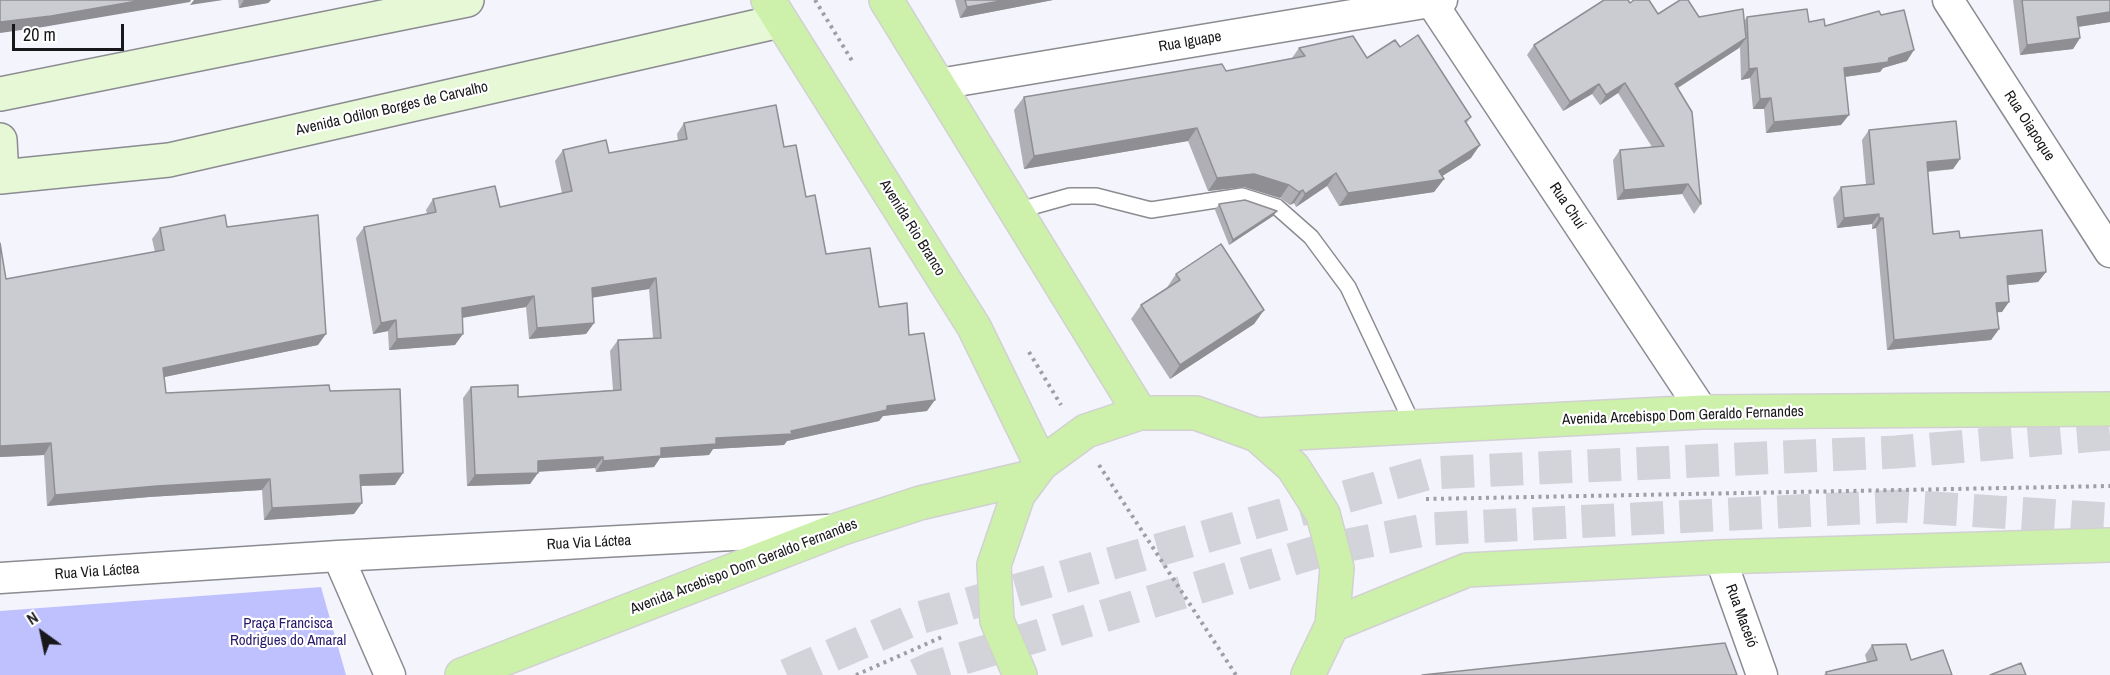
<!DOCTYPE html>
<html>
<head>
<meta charset="utf-8">
<style>
  body { margin:0 }
  #map { position:relative; width:2110px; height:675px; overflow:hidden; background:#f4f5fc; font-family:"Archivo Narrow",sans-serif }
  canvas { display:block }
  .north { position:absolute; left:12px; top:603px; width:60px; height:60px; -webkit-text-stroke:4px #fff; paint-order:stroke; rotate:327deg; font-size:16px; font-weight:700; line-height:24px; text-align:center; color:#18181b }
  .north::after { content:''; display:block; margin:auto; width:21px; height:27px; background:#18181b; clip-path:polygon(50% 0,100% 100%,50% 72%,0 100%) }
  .scale { position:absolute; left:12px; top:24px; width:112px; height:27px; box-sizing:border-box; border:3px solid #18181b; border-top:0; padding-left:8px; font-size:18px; line-height:21px; white-space:nowrap; color:#18181b; -webkit-text-stroke:4px #fff; paint-order:stroke }
</style>
</head>
<body>
<div id="map">
<canvas width="2110" height="675"></canvas>
<div class="north">N</div>
<div class="scale">20 m</div>
</div>
<script>
const ctx = document.querySelector('canvas').getContext('2d');
ctx.lineJoin = 'round';
function paint(path, color) { ctx.fillStyle = color; ctx.fill(path, 'evenodd'); }
const toPath = rows => new Path2D(rows.map(r => 'M' + r).join(''));
function trace(path, color, width, dash) { ctx.strokeStyle = color; ctx.lineWidth = width; ctx.lineCap = dash ? 'butt' : 'round'; ctx.setLineDash(dash || []); ctx.stroke(path); }
function label(font, color, halo, rows, align = 'center') {
  ctx.font = font + ' "Archivo Narrow",sans-serif'; ctx.lineWidth = 4.5; ctx.setLineDash([]); ctx.textBaseline = 'middle'; ctx.strokeStyle = halo; ctx.fillStyle = color; for (const [text, x, y, turn = 0] of rows) {
    ctx.save(); ctx.translate(x, y); ctx.rotate((+turn || 0) * Math.PI / 180); ctx.textAlign = isNaN(turn) ? turn : align; if (halo) ctx.strokeText(text, 0, 0); ctx.fillText(text, 0, 0); ctx.restore();
  }
}
const green = toPath([
  [321,587,346,675,0,675,0,611]
]);
const primaryTunnel = toPath([
  [787,675,915,619,1430,473,1896,452,2110,434],
  [917,675,934,667,1323,550,1429,529,1899,506,2110,519]
]);
const path = toPath([
  [815,0,854,64],
  [1029,352,1061,405],
  [1099,465,1236,675],
  [1426,499,2110,486],
  [856,675,942,637]
]);
const lane = toPath([
  [1016,211,1070,196,1096,196,1151,210,1242,196,1277,207,1311,237,1348,287,1414,427]
]);
const street = toPath([
  [1430,0,1703,412],
  [1948,0,2110,252],
  [939,84,1442,0],
  [338,556,390,675],
  [1720,557,1762,675],
  [0,578,338,556,827,530]
]);
const secondary = toPath([
  [0,94,467,0],
  [0,140,2,177],
  [0,177,169,160,780,21]
]);
const primary = toPath([
  [768,0,974,327,1041,464],
  [886,0,1140,413],
  [1257,435,1703,412,2110,409],
  [1332,625,1467,570,1720,557,2110,545],
  [462,675,840,529,920,503,1031,477],
  [1020,675,997,621,994,565,1018,495,1041,464,1086,431,1140,413,1196,413,1257,435,1293,467,1323,514,1337,568,1332,625,1308,675]
]);
const wall = toPath([
  [238,0,271,0,268,3,239,8],
  [955,0,1053,0,960,18],
  [2013,0,2110,0,2110,22,2078,27,2080,38,2073,49,2020,55],
  [1630,3,1658,14,1744,21,1747,17,1809,22,1825,26,1907,61,1883,68,1880,72,1845,77,1841,125,1766,133,1764,109,1753,109,1750,78,1741,80,1740,46,1739,48,1678,88,1701,204,1694,214,1682,194,1617,200,1613,160,1620,150,1652,147,1618,93,1600,105,1592,94,1563,111,1527,55,1534,45],
  [1400,47,1471,117,1466,124,1471,158,1442,176,1444,179,1434,192,1339,206,1327,186,1296,207,1294,203,1290,205,1280,198,1244,187,1208,191,1188,141,1024,169,1014,110,1024,97,1226,71,1292,58,1299,48,1367,58],
  [684,123,784,147,806,197,826,254,879,307,909,335,927,411,883,416,879,421,787,441,784,445,713,449,709,455,660,458,654,467,596,472,595,468,538,472,530,484,467,486,463,398,471,387,518,397,613,390,610,351,618,340,653,338,649,289,592,297,594,323,586,334,529,339,526,307,462,318,455,345,389,350,388,331,373,334,356,238,364,227,427,214,426,210,433,199,500,207,562,193,555,161,563,150,609,153,678,141,677,134],
  [1869,130,1960,159,1953,169,1928,172,1933,234,1960,238,2046,272,2038,282,2008,285,2002,312,1997,312,1999,329,1991,340,1887,350,1876,228,1872,229,1872,224,1837,228,1833,198,1841,187,1866,185,1862,140],
  [1219,204,1273,216,1229,245,1215,210],
  [227,227,318,345,164,377,166,393,330,391,395,485,361,486,354,514,264,520,262,490,149,497,47,506,44,455,0,457,0,243,6,279,155,252,152,239,160,228],
  [1176,274,1264,310,1254,324,1170,379,1131,319,1141,305,1166,289],
  [1872,645,1911,660,1952,675,1824,675,1826,672,1867,662,1865,655]
]);
const shadedWall = toPath([
  [143,0,191,0,190,2,43,27,0,33,0,22],
  [194,0,223,0,190,5],
  [244,0,271,0,268,3,239,8],
  [1006,0,1053,0,960,18,967,7],
  [2110,12,2110,22,2070,28,2077,17],
  [1746,38,1739,48,1668,94,1675,84],
  [2080,38,2073,49,2020,55,2027,45],
  [1914,50,1907,61,1883,68,1880,72,1836,78,1844,68,1889,58],
  [1757,68,1750,78,1741,80,1749,69],
  [1625,83,1618,93,1600,105,1606,95],
  [1599,84,1592,94,1563,111,1570,102],
  [1771,98,1764,109,1753,109,1760,99],
  [1849,115,1841,125,1766,133,1774,122],
  [1197,128,1188,141,1024,169,1034,156],
  [1480,145,1471,158,1436,180,1444,179,1434,192,1339,206,1348,193,1439,171],
  [1960,159,1953,169,1920,172,1927,162],
  [1336,173,1327,186,1296,207,1305,194],
  [1254,174,1289,185,1280,198,1244,187,1208,191,1217,178],
  [1688,184,1682,194,1617,200,1624,190],
  [1303,190,1294,203,1290,205,1299,192],
  [1277,211,1273,216,1229,245,1233,240],
  [1879,214,1872,224,1837,228,1844,218],
  [1879,218,1883,218,1876,228,1872,229],
  [2046,272,2038,282,1999,286,2007,276],
  [656,278,649,289,584,299,592,288],
  [534,296,526,307,454,319,462,308],
  [2009,302,2002,312,1989,313,1996,303],
  [1264,310,1254,324,1170,379,1180,365],
  [396,320,388,331,373,334,381,323],
  [594,323,586,334,529,339,537,328],
  [1999,329,1991,340,1887,350,1894,340],
  [326,334,318,345,155,379,163,368],
  [463,334,455,345,389,350,397,339],
  [935,400,927,411,883,416,879,421,787,441,784,445,713,449,709,455,660,458,654,467,596,472,603,461,661,448,716,438,791,431,887,406],
  [51,443,44,455,0,457,0,446],
  [603,457,595,468,530,472,538,461],
  [403,473,395,485,352,486,360,475],
  [538,473,530,484,467,486,475,475],
  [270,479,262,490,149,497,47,506,55,495,157,486],
  [362,503,354,514,264,520,272,508]
]);
const building = toPath([
  [0,0,143,0,51,16,0,22,0,0],
  [965,0,1006,0,967,7,965,0],
  [1604,0,1628,0,1630,3,1634,0,1649,0,1658,14,1680,0,1688,0,1699,17,1743,9,1746,38,1675,84,1692,112,1701,204,1688,184,1624,190,1620,150,1664,146,1625,83,1606,95,1599,84,1570,102,1534,45,1604,0],
  [2022,0,2110,0,2110,12,2077,17,2080,38,2027,45,2022,0],
  [1807,9,1809,22,1824,19,1825,26,1879,11,1881,15,1904,10,1914,50,1889,58,1888,62,1844,68,1849,115,1774,122,1771,98,1760,99,1757,68,1749,69,1747,17,1807,9],
  [1418,35,1471,117,1465,121,1480,145,1439,171,1444,179,1348,193,1336,173,1305,194,1303,190,1299,192,1289,185,1254,174,1217,178,1197,128,1034,156,1024,97,1222,64,1226,71,1305,56,1299,48,1353,36,1367,58,1395,40,1400,47,1418,35],
  [776,105,784,147,796,145,806,197,815,195,826,254,870,248,879,307,907,303,909,335,924,333,935,400,887,406,887,410,791,431,792,434,716,438,716,444,661,448,661,456,603,461,603,457,538,461,538,473,475,475,471,387,518,385,518,397,621,390,618,340,661,338,656,278,592,288,594,323,537,328,534,296,462,308,463,334,397,339,396,320,381,323,364,227,436,212,433,199,495,186,500,207,572,191,563,150,606,140,609,153,687,139,684,123,776,105],
  [1956,121,1960,159,1927,162,1933,234,1959,231,1960,238,2042,230,2046,272,2007,276,2009,302,1996,303,1999,329,1894,340,1883,218,1879,218,1879,214,1844,218,1841,187,1874,184,1869,130,1956,121],
  [1245,200,1277,211,1233,240,1219,204,1245,200],
  [225,215,227,227,318,215,326,334,163,368,166,393,329,385,330,391,400,389,403,473,360,475,362,503,272,508,270,479,157,486,55,495,51,443,0,446,0,243,6,279,164,250,160,228,225,215],
  [1221,244,1264,310,1180,365,1141,305,1180,280,1176,274,1221,244],
  [1725,643,1737,675,1422,675,1725,643],
  [1906,644,1911,660,1943,650,1952,675,1827,675,1826,672,1877,660,1872,645,1906,644],
  [2021,663,2026,675,1990,675,2021,663]
]);
const streetNames = [
  ["Rua Iguape",1190,42,-10],
  ["Avenida Odilon Borges de Carvalho",392,109,-13],
  ["Rua Oiapoque",2029,126,57],
  ["Rua Chuí",1567,206,56],
  ["Avenida Rio Branco",912,228,58],
  ["Avenida Arcebispo Dom Geraldo Fernandes",1683,416,-2],
  ["Rua Via Láctea",589,543,-3],
  ["Avenida Arcebispo Dom Geraldo Fernandes",744,567,-21],
  ["Rua Via Láctea",97,572,-4],
  ["Rua Maceió",1741,616,70]
];
const parkNames = [
  ["Praça Francisca",288,624],
  ["Rodrigues do Amaral",288,641]
];
paint(green, '#bfc0fe');
trace(primaryTunnel, '#d3d4da', 33, [33, 16]);
trace(lane, '#8b8b91', 18);
trace(street, '#8b8b91', 33);
trace(secondary, '#8b8b91', 36);
trace(primary, '#d1d1d1', 36);
trace(path, '#9e9ea4', 4, [3, 4.5]);
trace(lane, '#fff', 15);
trace(street, '#fff', 30);
trace(secondary, '#e6f8d5', 33);
trace(primary, '#cdf1aa', 33);
paint(wall, '#afafb5');
paint(shadedWall, '#8e8e93');
paint(building, '#cbcbd2');
trace(building, '#8e8e93', 1.5);
label('15px', '#18181b', '#fff', streetNames);
label('15px', '#2a1a6b', '#fff', parkNames);
</script>
</body>
</html>
